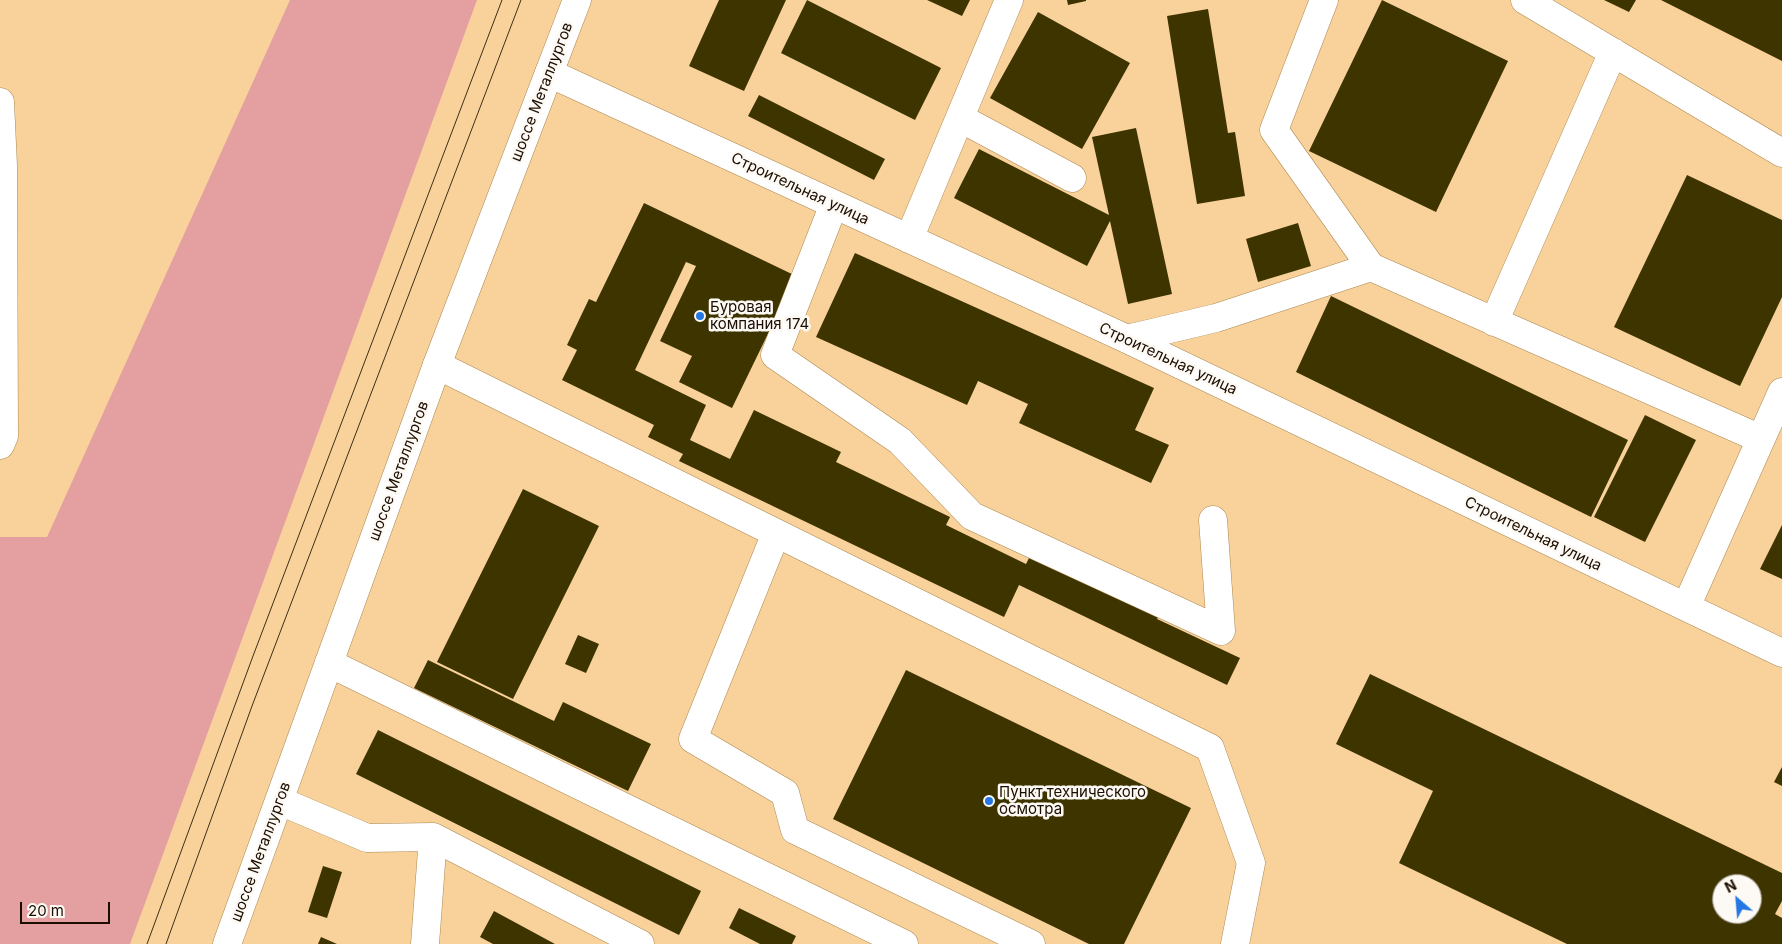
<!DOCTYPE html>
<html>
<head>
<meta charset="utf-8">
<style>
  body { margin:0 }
  #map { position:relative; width:1782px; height:944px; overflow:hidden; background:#f8d29a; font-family:Inter,sans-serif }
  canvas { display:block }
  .north { position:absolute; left:1712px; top:874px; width:50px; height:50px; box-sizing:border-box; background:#fdf9f4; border:1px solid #a39b92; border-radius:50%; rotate:333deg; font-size:14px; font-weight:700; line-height:20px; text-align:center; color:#1b0d00 }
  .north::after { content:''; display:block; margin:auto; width:18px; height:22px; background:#2578e3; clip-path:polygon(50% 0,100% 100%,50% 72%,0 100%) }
  .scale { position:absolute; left:20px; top:902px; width:90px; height:22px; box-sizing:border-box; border:2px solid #1b0d00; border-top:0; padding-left:6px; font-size:15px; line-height:18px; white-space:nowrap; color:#1b0d00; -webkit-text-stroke:4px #fdf9f4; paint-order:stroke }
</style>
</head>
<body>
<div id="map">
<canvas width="1782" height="944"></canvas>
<div class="north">N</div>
<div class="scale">20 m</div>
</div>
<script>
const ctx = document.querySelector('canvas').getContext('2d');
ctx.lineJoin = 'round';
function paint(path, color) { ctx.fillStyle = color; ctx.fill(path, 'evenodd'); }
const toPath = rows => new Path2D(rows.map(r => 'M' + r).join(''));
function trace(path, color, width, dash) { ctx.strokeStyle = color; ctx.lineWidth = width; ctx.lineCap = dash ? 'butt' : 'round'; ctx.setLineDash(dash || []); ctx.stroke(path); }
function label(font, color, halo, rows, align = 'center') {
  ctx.font = font + ' Inter,sans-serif'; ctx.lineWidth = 5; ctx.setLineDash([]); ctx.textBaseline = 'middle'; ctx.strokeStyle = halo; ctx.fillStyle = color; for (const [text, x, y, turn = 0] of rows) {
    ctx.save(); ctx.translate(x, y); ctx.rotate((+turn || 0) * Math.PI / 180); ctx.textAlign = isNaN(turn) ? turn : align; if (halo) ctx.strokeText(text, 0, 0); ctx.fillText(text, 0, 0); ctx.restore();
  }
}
const green = toPath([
  [290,0,477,0,130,944,0,944,0,537,47,537]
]);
const building = toPath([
  [719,0,786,0,744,91,689,66],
  [807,0,941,68,915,120,781,53],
  [927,0,970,0,962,16],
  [1067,0,1086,0,1086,1,1068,5],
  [1382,0,1508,61,1436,212,1309,151],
  [1604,0,1636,0,1629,12],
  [1661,0,1782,0,1782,61],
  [1208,9,1228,133,1235,132,1245,196,1197,204,1167,16],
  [1038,12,1130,63,1082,149,990,98],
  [759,95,885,159,874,180,748,116],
  [1136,128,1172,294,1128,304,1110,221,1087,266,954,198,979,149,1109,215,1092,137],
  [1687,175,1782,220,1782,297,1740,386,1614,327],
  [644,203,796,276,732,408,679,382,692,356,660,341,696,266,686,262,635,370,706,405,690,440,730,459,754,410,841,452,836,462,950,517,946,525,1026,564,1033,550,1161,612,1157,619,1240,658,1227,685,1019,585,1004,617,679,461,683,454,648,437,654,425,562,380,577,350,567,345,589,299,596,302],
  [1298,223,1311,266,1258,282,1246,239],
  [855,253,1154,388,1135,430,1169,445,1151,483,1019,423,1028,404,978,381,967,405,816,337],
  [1331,296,1628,440,1591,517,1296,372],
  [1645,415,1696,440,1645,542,1594,517],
  [523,489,599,526,513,699,437,662],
  [1782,525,1782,579,1760,569],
  [578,635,599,644,586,673,565,664],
  [428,660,554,721,563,702,651,744,628,791,414,688],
  [906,670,1191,808,1124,944,1089,944,833,819],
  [1370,674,1782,873,1782,901,1775,914,1782,918,1782,944,1567,944,1399,863,1433,791,1336,744],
  [1722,884,1752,884,1752,914,1722,914],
  [378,730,701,891,679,935,356,774],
  [1782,767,1782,786,1774,782],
  [323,866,342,872,327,918,308,912],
  [739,908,796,936,792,944,760,944,729,928],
  [494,911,555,944,493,944,480,937],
  [321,937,337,944,318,944]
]);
const minor = toPath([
  [1324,0,1274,130,1371,267],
  [1525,0,1782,153],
  [549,73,1127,339,1782,653],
  [0,102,3,166,4,436,0,445],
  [960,118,1072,178],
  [834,204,775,355,900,441,972,516,1221,631,1213,520],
  [909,239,1009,0],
  [1494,322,1613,52],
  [1127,339,1216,318,1371,267,1761,439],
  [437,365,1210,748,1251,863,1235,944],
  [776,533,693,739,785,793,795,830,1031,944],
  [1686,607,1782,392],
  [329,663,904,944],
  [280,801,367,838,433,837,640,944],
  [425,944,433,837]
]);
const major = toPath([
  [227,944,437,365,577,0]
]);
const tram = toPath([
  [147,944,253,656,502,0],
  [166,944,252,706,521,0]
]);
const markers = [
  [700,316,5,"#2578e3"],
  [989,801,5,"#2578e3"]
];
const streetNames = [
  ["шоссе Металлургов",542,92,-69],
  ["Строительная улица",800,189,25],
  ["Строительная улица",1168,359,25],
  ["шоссе Металлургов",399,471,-70],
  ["Строительная улица",1533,534,26],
  ["шоссе Металлургов",261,852,-70]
];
const poiNames = [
  ["Буровая",710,307],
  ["компания 174",710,324],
  ["Пункт технического",999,792],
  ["осмотра",999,809]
];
paint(green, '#e49fa1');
paint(building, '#3e3400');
trace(minor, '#ac8852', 29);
trace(major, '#ac8852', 29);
trace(minor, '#fff', 28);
trace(major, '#fff', 28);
trace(tram, '#3f2e19', 1);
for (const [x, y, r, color] of markers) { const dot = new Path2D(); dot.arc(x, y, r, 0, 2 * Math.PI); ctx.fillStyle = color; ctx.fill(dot); trace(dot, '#fdf9f4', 2); }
label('15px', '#1b0d00', '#fdf9f4', streetNames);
label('15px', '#1b0d00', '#fdf9f4', poiNames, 'left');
</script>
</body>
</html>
